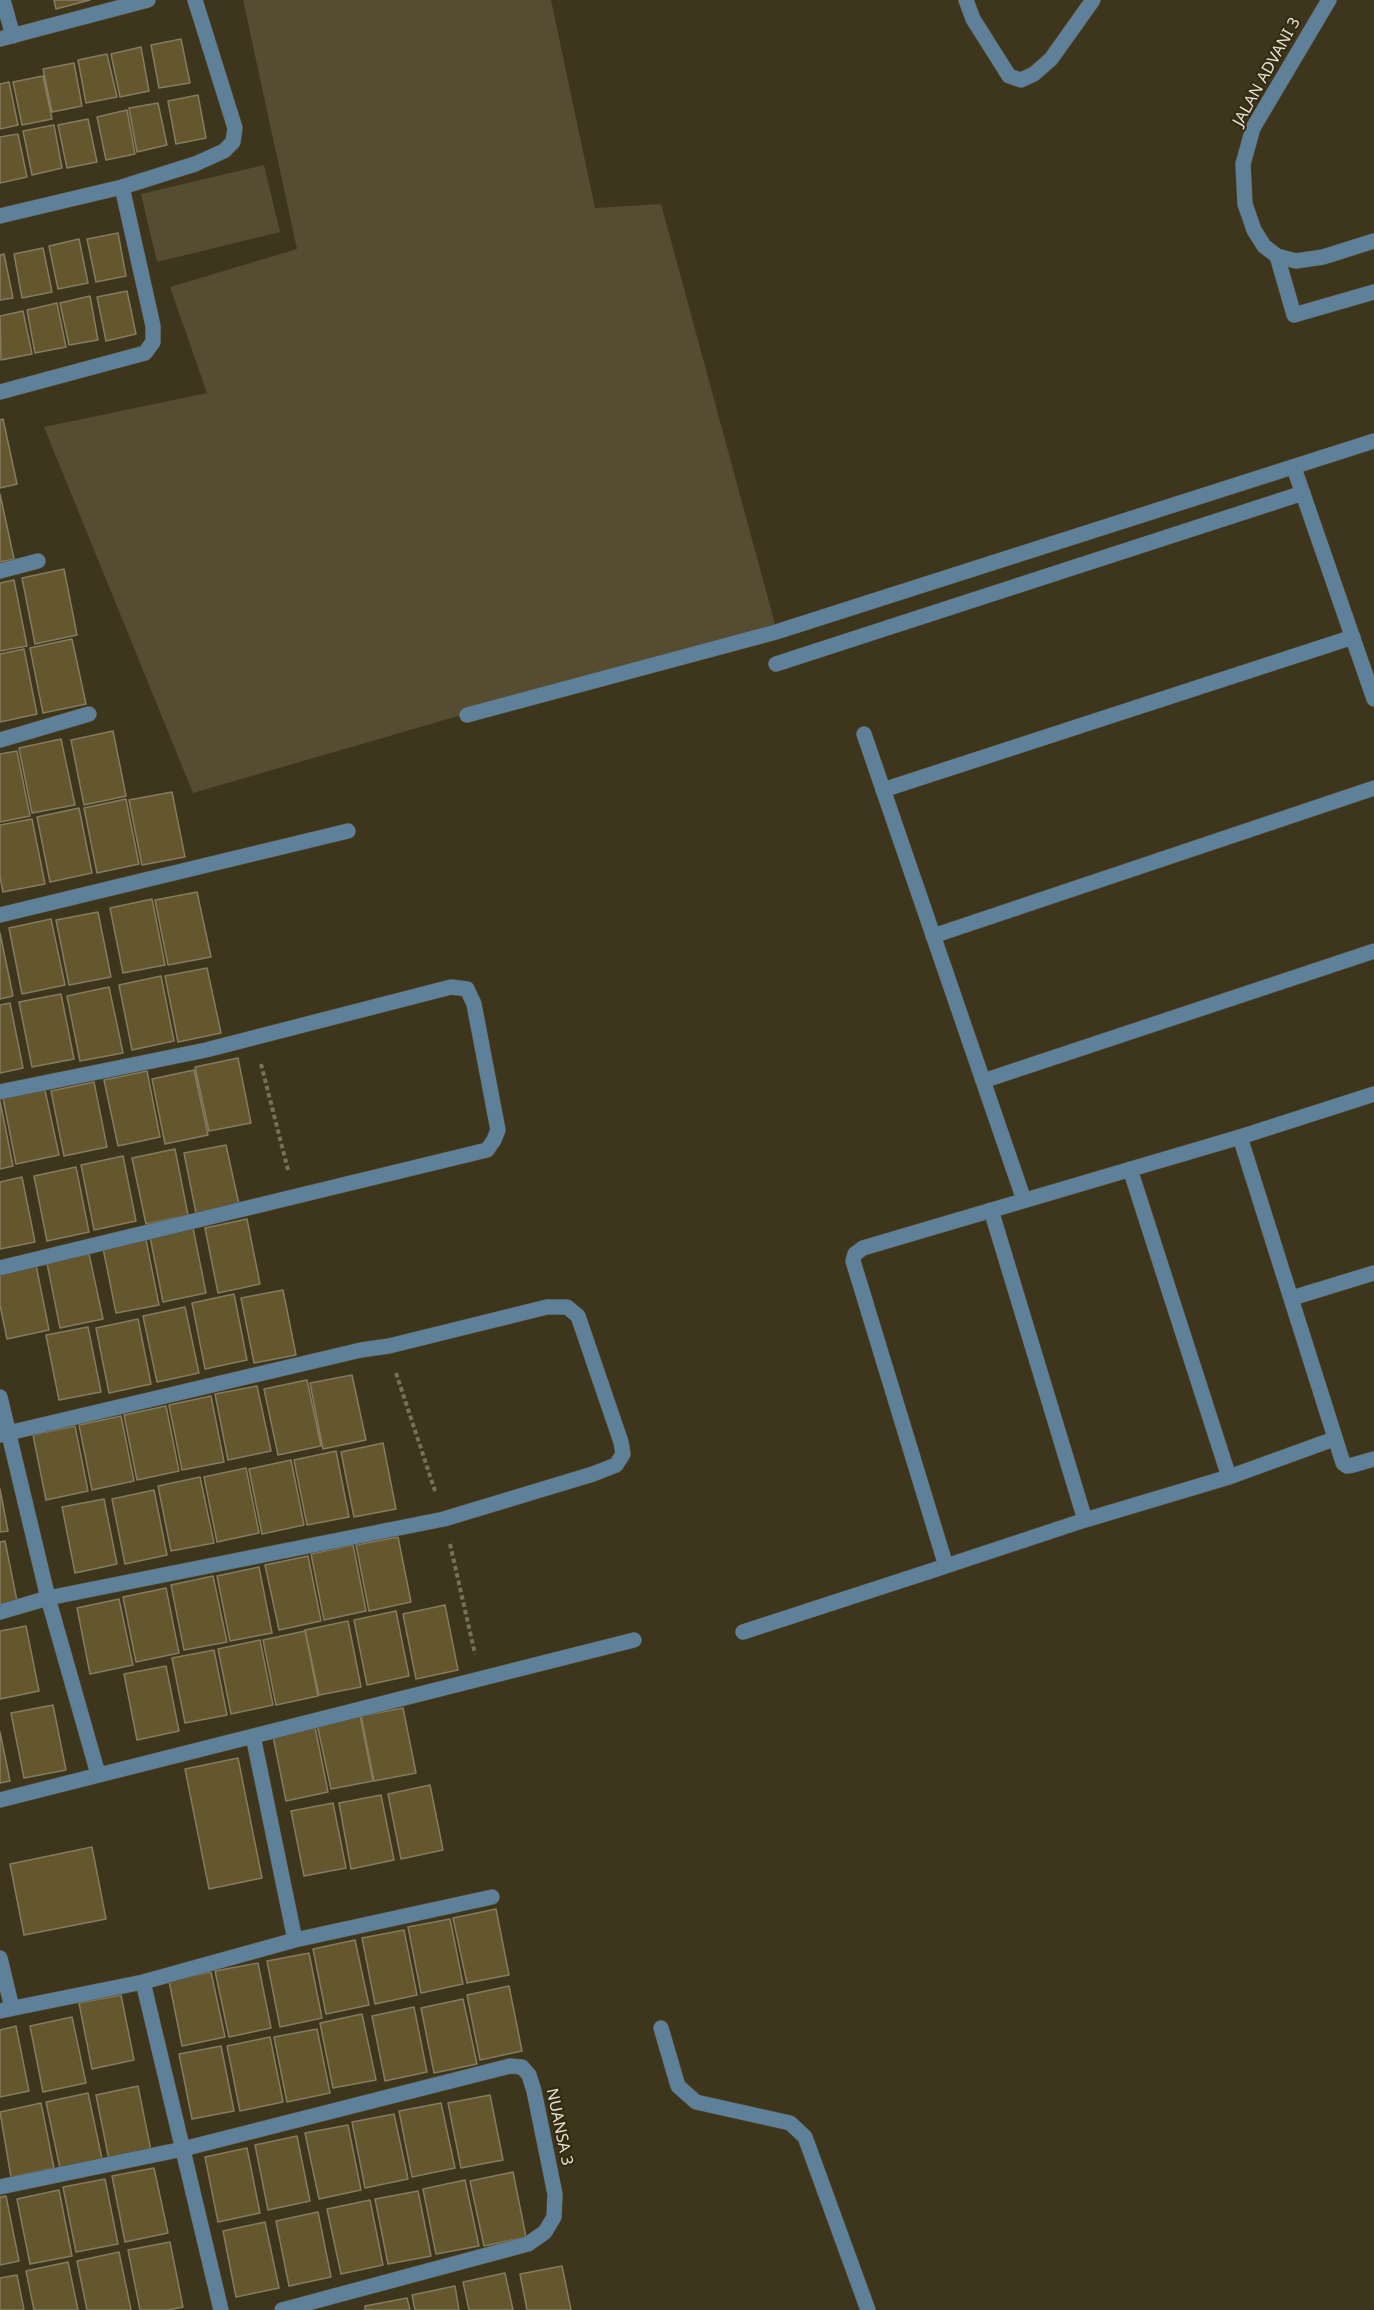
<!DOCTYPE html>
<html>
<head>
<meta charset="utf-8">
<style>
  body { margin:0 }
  canvas { display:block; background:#3d351c }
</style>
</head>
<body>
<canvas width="1374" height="2310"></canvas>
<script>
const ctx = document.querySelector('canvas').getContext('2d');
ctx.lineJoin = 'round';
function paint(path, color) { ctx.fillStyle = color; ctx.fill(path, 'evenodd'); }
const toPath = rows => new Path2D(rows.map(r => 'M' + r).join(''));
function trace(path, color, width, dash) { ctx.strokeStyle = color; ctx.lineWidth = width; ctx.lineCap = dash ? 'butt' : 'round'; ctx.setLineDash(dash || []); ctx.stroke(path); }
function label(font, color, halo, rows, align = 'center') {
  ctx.font = font + ' "Noto Sans",sans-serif'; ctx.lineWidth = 4.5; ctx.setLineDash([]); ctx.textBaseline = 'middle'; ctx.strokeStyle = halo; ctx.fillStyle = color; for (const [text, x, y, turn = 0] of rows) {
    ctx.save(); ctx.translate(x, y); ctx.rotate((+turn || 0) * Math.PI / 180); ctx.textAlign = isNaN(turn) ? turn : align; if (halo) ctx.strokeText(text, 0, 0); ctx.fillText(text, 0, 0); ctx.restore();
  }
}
const green = toPath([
  [243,0,551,0,595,208,661,204,775,624,193,793,44,427,207,393,170,287,297,249],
  [264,165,280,232,157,262,141,194]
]);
const building = toPath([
  [54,0,90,0,56,9,54,0],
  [181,39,190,83,159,88,151,45,181,39],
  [141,47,149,91,120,97,111,54,141,47],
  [107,54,117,97,86,103,78,60,107,54],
  [74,63,82,106,52,112,43,69,74,63],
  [43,76,52,119,22,125,13,82,43,76],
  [9,82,18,125,0,129,0,84,9,82],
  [198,95,206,138,176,144,168,101,198,95],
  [158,103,167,145,137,152,129,108,158,103],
  [127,110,135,154,106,160,97,117,127,110],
  [88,119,97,162,67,168,58,125,88,119],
  [54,125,62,168,32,175,23,131,54,125],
  [18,134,27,177,0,183,0,137,18,134],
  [118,233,126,276,96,282,87,239,118,233],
  [79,239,88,283,58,289,49,246,79,239],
  [43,248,52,292,22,298,14,254,43,248],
  [4,254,13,298,0,300,0,255,4,254],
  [127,291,136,334,106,341,97,297,127,291],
  [90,296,98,340,69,345,60,303,90,296],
  [57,303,66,347,35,353,27,310,57,303],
  [23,311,32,354,1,360,0,316,23,311],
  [3,419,17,484,0,488,0,420,3,419],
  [0,494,14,559,0,562,0,494],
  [64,569,77,635,35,644,22,578,64,569],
  [14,580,27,646,0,651,0,583,14,580],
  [72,639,86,704,43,713,30,648,72,639],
  [24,649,37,714,0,722,0,654,24,649],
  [113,731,126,796,84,805,71,740,113,731],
  [61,739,75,805,32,813,19,748,61,739],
  [17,751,30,816,0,822,0,754,17,751],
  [172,792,185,857,142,865,129,800,172,792],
  [126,799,139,864,97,873,84,808,126,799],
  [79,808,92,873,50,882,37,817,79,808],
  [32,819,45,884,3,892,0,877,0,825,32,819],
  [197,892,211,957,168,965,155,900,197,892],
  [152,899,165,965,123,973,110,908,152,899],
  [98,912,111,977,69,985,56,920,98,912],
  [51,919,65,985,22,994,9,928,51,919],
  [0,933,13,996,0,999,0,933],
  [207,968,221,1033,178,1042,165,976,207,968],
  [161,976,174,1041,132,1050,119,985,161,976],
  [109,987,123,1053,80,1061,67,996,109,987],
  [61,994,74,1059,32,1067,19,1002,61,994],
  [10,1003,23,1068,0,1073,0,1005,10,1003],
  [238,1058,251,1123,209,1131,195,1067,238,1058],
  [194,1070,208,1135,165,1144,152,1079,194,1070],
  [147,1071,160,1137,118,1146,104,1080,147,1071],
  [94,1082,107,1147,64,1156,51,1091,94,1082],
  [45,1090,59,1155,16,1164,3,1098,45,1090],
  [0,1101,13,1166,0,1169,0,1101],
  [226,1145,240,1209,197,1218,184,1153,226,1145],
  [175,1149,188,1215,146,1224,132,1158,175,1149],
  [123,1156,136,1221,94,1230,81,1165,123,1156],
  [76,1167,89,1232,47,1241,34,1176,76,1167],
  [22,1177,35,1242,0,1249,0,1182,22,1177],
  [247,1219,260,1284,218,1293,205,1228,247,1219],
  [193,1228,206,1293,163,1302,150,1237,193,1228],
  [146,1240,159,1305,116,1313,103,1248,146,1240],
  [89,1254,103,1319,60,1328,47,1263,89,1254],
  [36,1265,49,1330,7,1339,0,1305,0,1273,36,1265],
  [283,1290,296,1355,254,1363,241,1298,283,1290],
  [234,1294,247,1360,205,1369,192,1303,234,1294],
  [185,1307,199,1373,157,1382,143,1316,185,1307],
  [138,1319,151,1384,109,1393,96,1328,138,1319],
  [88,1327,101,1392,59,1400,46,1335,88,1327],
  [352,1375,366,1440,323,1449,310,1383,352,1375],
  [307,1380,321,1446,278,1455,264,1389,307,1380],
  [257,1386,271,1451,228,1460,215,1394,257,1386],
  [211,1396,224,1462,182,1470,169,1405,211,1396],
  [166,1406,179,1471,137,1480,124,1415,166,1406],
  [121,1416,134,1481,92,1490,79,1425,121,1416],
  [75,1426,88,1491,46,1500,33,1435,75,1426],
  [383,1443,396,1509,354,1517,341,1452,383,1443],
  [336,1451,349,1517,307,1525,294,1460,336,1451],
  [291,1460,304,1525,262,1534,249,1469,291,1460],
  [246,1468,259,1533,217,1542,204,1477,246,1468],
  [200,1477,214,1543,171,1551,158,1486,200,1477],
  [0,1489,8,1531,0,1532,0,1489],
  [154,1490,167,1555,125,1564,112,1499,154,1490],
  [104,1499,117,1564,75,1573,62,1507,104,1499],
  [398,1537,411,1602,369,1611,356,1545,398,1537],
  [5,1541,18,1606,0,1609,0,1542,5,1541],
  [353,1545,366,1611,324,1620,311,1554,353,1545],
  [308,1556,321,1621,279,1630,265,1565,308,1556],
  [259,1567,272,1633,230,1641,217,1576,259,1567],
  [213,1576,227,1642,184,1650,171,1585,213,1576],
  [166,1588,179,1653,136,1662,123,1597,166,1588],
  [119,1599,133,1665,90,1674,77,1608,119,1599],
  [445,1605,458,1670,416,1679,403,1614,445,1605],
  [396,1611,409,1676,367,1685,354,1620,396,1611],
  [348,1621,361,1687,319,1695,305,1630,348,1621],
  [26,1626,39,1691,0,1699,0,1631,26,1626],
  [305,1631,318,1696,276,1705,263,1640,305,1631],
  [260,1640,273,1705,231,1714,218,1649,260,1640],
  [214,1650,227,1715,185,1723,172,1658,214,1650],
  [166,1666,179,1731,137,1740,124,1674,166,1666],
  [53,1705,66,1770,24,1778,11,1713,53,1705],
  [403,1708,416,1773,374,1781,361,1716,403,1708],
  [360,1715,373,1781,331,1789,317,1724,360,1715],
  [315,1727,328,1792,286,1801,273,1736,315,1727],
  [0,1732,10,1781,0,1783,0,1732],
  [238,1758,262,1878,209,1889,185,1769,238,1758],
  [430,1785,443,1850,401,1859,388,1794,430,1785],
  [381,1795,394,1860,351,1869,339,1803,381,1795],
  [333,1803,346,1868,304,1876,291,1811,333,1803],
  [92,1847,106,1919,24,1935,10,1864,92,1847],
  [496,1909,509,1975,467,1983,453,1918,496,1909],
  [450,1919,463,1984,421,1993,408,1927,450,1919],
  [404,1930,417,1995,375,2004,362,1938,404,1930],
  [355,1940,369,2005,326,2014,313,1949,355,1940],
  [309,1953,322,2018,280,2027,267,1961,309,1953],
  [258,1963,271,2028,229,2037,215,1971,258,1963],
  [211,1972,225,2037,182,2046,169,1981,211,1972],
  [509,1986,522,2051,480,2060,467,1995,509,1986],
  [121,1995,134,2060,92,2069,79,2003,121,1995],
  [463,1999,477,2064,434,2073,421,2008,463,1999],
  [414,2007,427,2072,385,2081,372,2016,414,2007],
  [362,2014,376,2080,333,2088,320,2023,362,2014],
  [72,2017,86,2083,43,2092,30,2026,72,2017],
  [16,2026,29,2091,0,2097,0,2030,16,2026],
  [317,2029,330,2093,287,2102,274,2037,317,2029],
  [270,2037,283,2102,240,2111,227,2046,270,2037],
  [221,2046,234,2111,192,2119,179,2054,221,2046],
  [138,2086,151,2151,109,2160,96,2095,138,2086],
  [88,2093,102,2159,60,2168,46,2102,88,2093],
  [490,2095,503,2160,461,2168,448,2103,490,2095],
  [41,2103,54,2168,11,2177,0,2112,41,2103],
  [441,2103,455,2168,412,2177,399,2111,441,2103],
  [394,2114,408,2179,365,2188,352,2122,394,2114],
  [348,2125,361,2190,319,2199,305,2133,348,2125],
  [297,2136,310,2201,268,2210,255,2145,297,2136],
  [247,2148,260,2213,218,2222,205,2157,247,2148],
  [154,2168,168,2233,125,2242,112,2176,154,2168],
  [513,2172,526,2237,484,2246,470,2181,513,2172],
  [105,2179,118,2244,76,2252,63,2187,105,2179],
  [465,2180,479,2246,436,2254,423,2189,465,2180],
  [59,2190,72,2256,30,2264,17,2199,59,2190],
  [418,2191,431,2256,388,2264,375,2199,418,2191],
  [6,2196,19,2261,0,2265,0,2197,6,2196],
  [370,2200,383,2265,341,2274,327,2209,370,2200],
  [318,2212,331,2277,289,2286,276,2221,318,2212],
  [265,2222,279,2288,236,2297,223,2231,265,2222],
  [170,2242,183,2307,168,2310,140,2310,128,2250,170,2242],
  [119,2252,131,2310,87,2310,77,2261,119,2252],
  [68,2262,78,2310,34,2310,26,2271,68,2262],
  [562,2266,571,2310,527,2310,520,2274,562,2266],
  [505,2273,513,2310,469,2310,463,2282,505,2273],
  [17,2275,24,2310,0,2310,0,2278,17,2275],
  [455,2286,459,2310,415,2310,412,2295,455,2286],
  [407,2298,410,2310,365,2310,365,2306,407,2298]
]);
const path = toPath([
  [261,1064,288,1170],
  [396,1373,436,1494],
  [450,1544,475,1654]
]);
const minor = toPath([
  [3,0,13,36],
  [966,0,973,19,1009,76,1021,80,1034,74,1051,59,1093,0],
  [1329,0,1253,128,1243,164,1245,204,1254,230,1264,246,1277,256,1296,261,1323,257,1374,241],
  [0,39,148,0],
  [0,216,122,187,195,164,224,151,233,142,235,128,195,0],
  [1277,256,1294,315,1374,292],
  [0,392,145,353,153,342,153,326,122,187],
  [1294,468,1374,699],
  [0,571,38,561],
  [776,664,1303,493],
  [467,715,776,632,1374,441],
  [864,734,1024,1200],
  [0,740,89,714],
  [883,790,1353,637],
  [0,915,348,831],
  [933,936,1374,788],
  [983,1081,1374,951],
  [0,1092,206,1050,451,987,467,989,474,1004,498,1130,494,1140,487,1150,0,1268],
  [1240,1137,1343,1463,1347,1466,1353,1465,1374,1459],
  [1130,1169,1229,1477],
  [991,1210,1085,1520],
  [1292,1298,1374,1273],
  [0,1397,48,1598,98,1774],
  [0,1435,361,1350,389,1346,547,1307,567,1307,578,1316,621,1442,623,1454,616,1465,593,1474,444,1519,48,1598,0,1612],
  [1334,1439,1229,1477,1085,1520,946,1566,853,1261,855,1254,863,1248,1240,1137,1374,1094],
  [743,1632,946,1566],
  [253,1736,295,1940],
  [0,1800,634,1640],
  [0,1958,12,2008],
  [143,1982,221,2310],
  [0,2011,143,1982,295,1940,492,1897],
  [661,2028,678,2086,696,2102,790,2123,805,2137,868,2310],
  [0,2187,183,2149,510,2066,522,2067,529,2075,534,2091,555,2194,554,2217,545,2232,528,2244,282,2310]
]);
const streetNames = [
  ["JALAN ADVANI 3",1267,72,-61],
  ["NUANSA 3",559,2127,78]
];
paint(green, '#554c32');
paint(building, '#64572e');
trace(building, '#857c60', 1.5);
trace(minor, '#585139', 16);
trace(path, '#77705a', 4, [4.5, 3]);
trace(minor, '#5e8199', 15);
label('16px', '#e7e2d3', '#332b12', streetNames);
</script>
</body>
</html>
